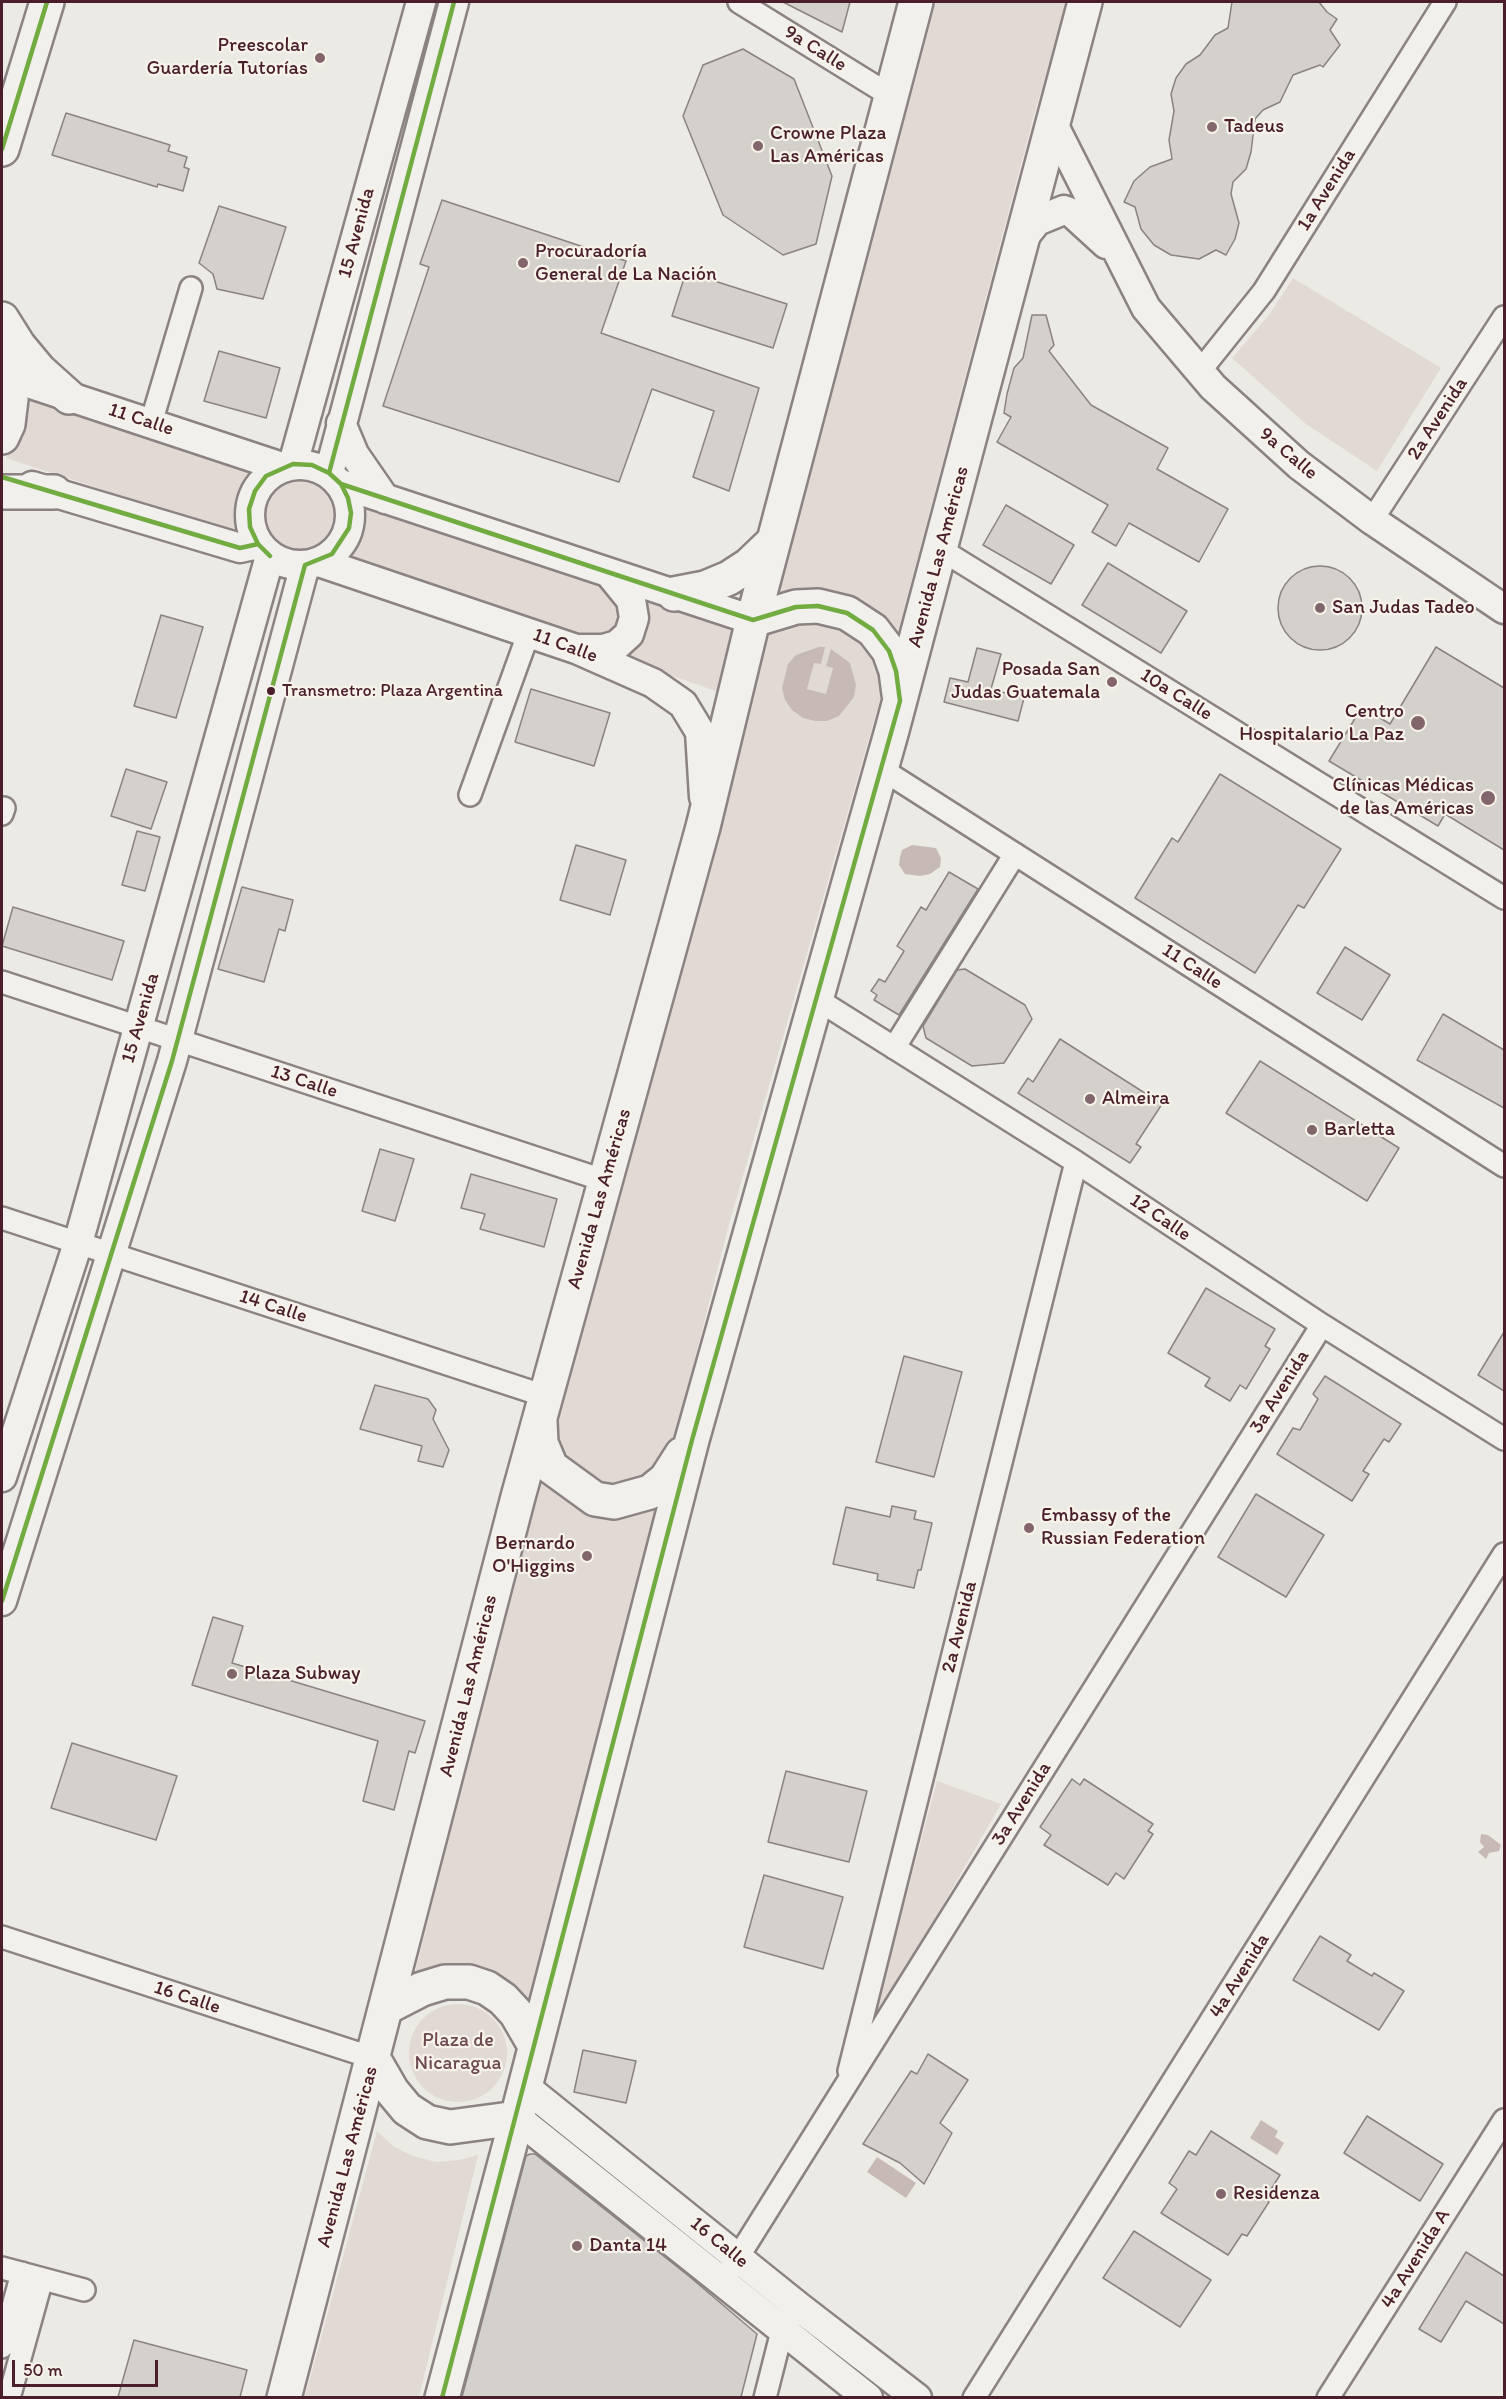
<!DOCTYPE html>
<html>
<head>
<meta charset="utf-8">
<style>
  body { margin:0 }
  #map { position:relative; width:1506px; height:2399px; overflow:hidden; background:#eceae4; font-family:Itim,sans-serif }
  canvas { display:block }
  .frame { position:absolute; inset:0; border:3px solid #4a1f2b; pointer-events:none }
  .scale { position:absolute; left:12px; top:2360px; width:146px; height:27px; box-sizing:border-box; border:3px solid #4a1f2b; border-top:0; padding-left:8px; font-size:18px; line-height:21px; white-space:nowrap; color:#4a1f2b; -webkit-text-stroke:4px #f7f3e8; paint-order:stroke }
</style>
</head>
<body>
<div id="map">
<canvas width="1506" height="2399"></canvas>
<div class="frame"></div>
<div class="scale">50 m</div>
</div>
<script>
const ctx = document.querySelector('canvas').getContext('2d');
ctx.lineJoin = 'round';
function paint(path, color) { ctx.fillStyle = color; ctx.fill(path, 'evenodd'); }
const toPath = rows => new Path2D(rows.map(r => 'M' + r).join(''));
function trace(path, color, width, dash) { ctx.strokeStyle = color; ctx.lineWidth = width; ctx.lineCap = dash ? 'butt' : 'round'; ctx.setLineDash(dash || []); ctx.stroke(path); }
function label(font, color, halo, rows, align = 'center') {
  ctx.font = font + ' Itim,sans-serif'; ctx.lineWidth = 4.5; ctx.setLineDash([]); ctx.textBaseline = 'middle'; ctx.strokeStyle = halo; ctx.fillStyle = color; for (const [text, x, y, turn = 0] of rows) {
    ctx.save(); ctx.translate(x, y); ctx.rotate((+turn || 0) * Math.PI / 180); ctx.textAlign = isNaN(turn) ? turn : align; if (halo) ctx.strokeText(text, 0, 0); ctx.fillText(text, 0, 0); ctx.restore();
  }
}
const green = toPath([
  [936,2,1067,2,1034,115,896,640,778,599],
  [1293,278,1441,368,1377,471,1306,424,1232,358,1269,315],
  [26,395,259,470,244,500,241,535,6,458,14,446],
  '260 515a40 40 0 1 1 80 0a40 40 0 1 1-80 0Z',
  [359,500,592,576,617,591,623,624,598,642,337,562,349,547,357,523],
  [645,595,744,624,727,695,619,657,647,611],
  [798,620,842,624,873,649,885,683,728,1228,667,1469,614,1495,550,1448,746,730,770,628],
  [542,1472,568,1490,661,1492,530,2013,414,1976],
  [937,1781,1001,1804,871,2029],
  '409 2053a49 49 0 1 1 98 0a49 49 0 1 1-98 0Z',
  [377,2131,393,2146,413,2156,436,2162,459,2160,478,2155,419,2397,305,2397]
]);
const water = toPath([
  [819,647,825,647,821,664,814,663,807,689,826,694,833,668,826,666,831,649,850,663,856,685,854,697,839,716,827,721,815,721,803,718,792,710,785,700,782,688,788,664,796,655],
  [912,845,936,848,941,858,940,867,930,874,920,876,905,874,899,865,900,857,902,850],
  [1481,1834,1488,1835,1501,1845,1499,1851,1489,1853,1486,1859,1478,1852,1484,1847,1480,1842],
  [1261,2120,1278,2131,1275,2137,1284,2143,1277,2155,1250,2138],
  [877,2157,916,2183,906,2198,867,2172]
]);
const building = toPath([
  [783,2,850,2,842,32,783,2],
  [1232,2,1319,2,1327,12,1337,19,1330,30,1340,45,1323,67,1320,65,1293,75,1280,102,1263,110,1255,119,1251,152,1246,169,1233,182,1231,194,1239,223,1235,239,1226,255,1216,250,1199,259,1171,255,1154,245,1141,229,1135,207,1124,202,1134,181,1150,167,1172,159,1169,140,1174,111,1171,94,1176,78,1186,64,1200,55,1215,35,1228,28,1232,2],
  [743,49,794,79,832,176,816,244,783,255,723,215,683,116,703,65,743,49],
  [66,113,170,145,168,151,187,157,184,167,189,169,183,191,158,184,157,187,52,155,66,113],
  [442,200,626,261,601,333,759,388,729,491,693,477,714,411,652,389,619,482,383,406,429,267,420,264,442,200],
  [219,206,286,227,263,299,217,289,213,274,199,263,219,206],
  [686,272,787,304,773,348,672,316,686,272],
  [1032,315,1046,315,1054,345,1049,351,1091,405,1168,448,1157,469,1228,509,1199,562,1129,523,1116,546,1092,532,1108,505,997,442,1011,417,1004,413,1007,394,1014,368,1023,358,1032,315],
  [219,351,280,368,266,418,204,401,219,351],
  [1006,505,1074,545,1051,584,983,545,1006,505],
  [1108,563,1187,611,1161,653,1082,605,1108,563],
  '1278 608a42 42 0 1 1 84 0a42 42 0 1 1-84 0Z',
  [161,615,203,627,176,718,134,706,161,615],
  [1436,647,1504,688,1504,850,1445,814,1438,826,1329,761,1362,707,1390,724,1436,647],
  [977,648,1001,654,991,689,1024,698,1018,721,944,702,950,678,968,682,977,648],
  [531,689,610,713,594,766,515,742,531,689],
  [126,769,167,782,151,829,111,816,126,769],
  [1220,774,1341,849,1304,908,1298,905,1255,973,1135,898,1172,838,1178,842,1220,774],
  [137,831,160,837,145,891,122,885,137,831],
  [576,845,626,860,610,915,560,900,576,845],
  [949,872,978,889,899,1015,874,1000,877,995,871,991,879,979,885,982,904,951,897,946,921,907,926,910,949,872],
  [242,887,293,900,285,931,279,929,264,982,218,969,242,887],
  [13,907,124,941,112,980,2,946,13,907],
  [1345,947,1390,975,1362,1020,1317,993,1345,947],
  [965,969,1025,1005,1032,1019,1004,1063,972,1066,926,1038,923,1026,957,970,965,969],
  [1443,1014,1504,1050,1504,1108,1417,1060,1443,1014],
  [1060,1039,1162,1104,1136,1144,1141,1147,1130,1163,1018,1093,1028,1078,1033,1082,1060,1039],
  [1260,1061,1399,1148,1367,1201,1226,1113,1260,1061],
  [380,1149,414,1159,395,1221,362,1211,380,1149],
  [471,1174,557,1199,544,1247,480,1229,485,1214,461,1208,471,1174],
  [1206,1288,1275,1329,1265,1346,1270,1349,1246,1389,1240,1385,1230,1401,1205,1386,1210,1378,1168,1353,1206,1288],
  [1504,1332,1504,1391,1478,1375,1504,1332],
  [904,1356,962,1372,934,1477,876,1462,904,1356],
  [1325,1376,1401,1424,1389,1442,1384,1439,1363,1471,1369,1474,1352,1501,1277,1454,1293,1428,1300,1430,1318,1399,1313,1394,1325,1376],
  [375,1385,428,1399,436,1410,433,1419,449,1450,443,1467,418,1461,422,1446,360,1429,375,1385],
  [1256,1494,1324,1535,1286,1597,1218,1557,1256,1494],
  [892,1506,916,1511,914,1519,932,1523,921,1570,918,1570,914,1588,877,1580,878,1574,833,1564,846,1507,890,1517,892,1506],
  [213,1617,243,1626,232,1663,425,1721,415,1753,409,1751,394,1810,363,1801,378,1741,192,1685,213,1617],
  [72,1743,177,1776,156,1840,51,1808,72,1743],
  [786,1771,867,1791,849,1862,768,1842,786,1771],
  [1072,1779,1080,1785,1084,1779,1153,1824,1148,1831,1153,1834,1124,1879,1116,1873,1108,1885,1044,1845,1051,1835,1040,1827,1072,1779],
  [764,1875,843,1897,823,1969,744,1947,764,1875],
  [1320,1936,1351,1955,1347,1961,1372,1976,1374,1973,1404,1991,1379,2030,1293,1980,1320,1936],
  [583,2050,636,2061,626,2103,574,2092,583,2050],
  [928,2054,968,2080,940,2123,952,2133,924,2184,900,2163,863,2144,911,2071,917,2074,928,2054],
  [1367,2116,1443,2164,1420,2201,1344,2153,1367,2116],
  [1211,2131,1280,2175,1265,2199,1269,2202,1247,2236,1242,2234,1228,2255,1161,2213,1177,2189,1169,2183,1189,2151,1196,2155,1211,2131],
  [530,2154,535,2154,690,2277,757,2334,741,2397,462,2397,526,2156,530,2154],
  [1134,2231,1211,2280,1180,2327,1103,2278,1134,2231],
  [1466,2252,1504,2276,1504,2324,1466,2301,1441,2342,1419,2329,1466,2252],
  [134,2340,247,2370,240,2397,118,2397,134,2340]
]);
const street = toPath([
  [739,2,891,96],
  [1200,371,1264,291,1445,2],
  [151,423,191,288],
  [1372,520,1504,317],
  [940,549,1504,898],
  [880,768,1504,1166],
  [470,795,529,632],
  [2,814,4,808],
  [2,982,606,1181],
  [815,998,1076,1162,1322,1325,1504,1439],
  [894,1048,1015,854],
  [2,1218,545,1396],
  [2,1937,373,2058],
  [849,2071,1076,1162],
  [2,2268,84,2290],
  [730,2270,1322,1325],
  [2,2347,22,2273],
  [9,2398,42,2279],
  [765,2398,782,2331,790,2320],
  [974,2398,1504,1554],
  [1328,2398,1504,2120]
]);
const secondary = toPath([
  [1052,122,1146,308,1213,387,1299,465,1372,520,1504,609],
  [1021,241,1037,221,1064,210,1072,213,1106,244],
  [2,370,10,377,282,467],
  [341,423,354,454,385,499],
  [293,464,421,2],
  '250 515a50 50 0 1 1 100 0a50 50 0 1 1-100 0Z',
  [329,473,454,2],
  [341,484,753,620],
  [32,486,240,548,258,544],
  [319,562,576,649,653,683,683,704,700,732,704,797],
  [581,649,603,649,617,645,629,634,634,618,631,600,609,573],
  [2,1477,78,1243,270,556],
  [2,1601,172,1061,305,565],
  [524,2086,799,2307,917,2398],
  [517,2118,868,2398]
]);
const primary = toPath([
  [2,149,47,2],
  [2,319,19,346,39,370,69,397],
  [2,356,10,377,11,399,8,424,2,437],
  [2,492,54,492],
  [674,594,705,588,729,578,749,565,773,542],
  [753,620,796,607,818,606,847,613,873,630,889,651,896,671,899,694],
  [540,1421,541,1443,551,1467,595,1499,614,1502,650,1492,666,1479,682,1454],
  [387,2007,422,1989,445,1982,469,1982,487,1988,503,1999,516,2013,534,2044],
  [373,2058,392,2091,407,2109,427,2122,450,2127,517,2118],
  [284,2398,518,1497,703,827,753,620,916,2],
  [442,2398,517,2118,692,1440,892,730,1085,2]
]);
const bus1 = toPath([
  [2,149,47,2],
  [329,473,341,484,753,620,796,607,818,606,847,613,873,630,889,651,896,671,900,701,692,1440,442,2398],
  [329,473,454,2],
  [2,477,240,548,258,544],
  [2,1601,172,1061,305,565,332,554,349,528,351,513,348,498,341,484,329,473,312,465,293,464,266,476,255,491,249,509,250,527,258,544,270,556]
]);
const markers = [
  [320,58,6,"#83666c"],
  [1212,127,6,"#83666c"],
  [758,146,6,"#83666c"],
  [523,263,6,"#83666c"],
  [1320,608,6,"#83666c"],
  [1112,682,6,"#83666c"],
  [271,691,5,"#4a1f2b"],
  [1418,723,8,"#83666c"],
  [1488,798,8,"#83666c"],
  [1090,1099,6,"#83666c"],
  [1312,1130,6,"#83666c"],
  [1029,1528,6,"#83666c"],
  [587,1556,6,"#83666c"],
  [232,1674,6,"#83666c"],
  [1221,2194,6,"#83666c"],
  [577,2246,6,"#83666c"]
];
const busNames = [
  ["Transmetro: Plaza Argentina",282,691]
];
const poiNames = [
  ["Preescolar",308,46,"right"],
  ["Guardería Tutorías",308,69,"right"],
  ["Tadeus",1224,127],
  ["Crowne Plaza",770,134],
  ["Las Américas",770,157],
  ["Procuradoría",535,252],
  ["General de La Nación",535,275],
  ["San Judas Tadeo",1332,608],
  ["Posada San",1100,670,"right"],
  ["Judas Guatemala",1100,693,"right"],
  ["Centro",1404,712,"right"],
  ["Hospitalario La Paz",1404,735,"right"],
  ["Clínicas Médicas",1474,786,"right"],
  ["de las Américas",1474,809,"right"],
  ["Almeira",1102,1099],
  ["Barletta",1324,1130],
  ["Embassy of the",1041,1516],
  ["Russian Federation",1041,1539],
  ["Bernardo",575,1544,"right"],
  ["O'Higgins",575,1567,"right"],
  ["Plaza Subway",244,1674],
  ["Residenza",1233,2194],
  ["Danta 14",589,2246]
];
const streetNames = [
  ["9a Calle",815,49,32],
  ["1a Avenida",1327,190,-58],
  ["15 Avenida",357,233,-75],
  ["2a Avenida",1438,419,-57],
  ["11 Calle",141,420,18],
  ["9a Calle",1288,454,40],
  ["Avenida Las Américas",939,557,-75],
  ["11 Calle",565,646,20],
  ["10a Calle",1176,695,32],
  ["11 Calle",1192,967,33],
  ["15 Avenida",141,1018,-74],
  ["13 Calle",304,1082,18],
  ["Avenida Las Américas",600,1199,-74],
  ["12 Calle",1160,1218,34],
  ["14 Calle",273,1307,18],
  ["3a Avenida",1280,1392,-58],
  ["2a Avenida",960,1627,-76],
  ["Avenida Las Américas",469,1686,-76],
  ["3a Avenida",1022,1804,-58],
  ["4a Avenida",1240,1976,-58],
  ["16 Calle",187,1998,18],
  ["Avenida Las Américas",348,2157,-75],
  ["16 Calle",719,2243,39],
  ["4a Avenida A",1416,2259,-58]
];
const parkNames = [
  ["Plaza de",458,2041],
  ["Nicaragua",458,2064]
];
paint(green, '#e1dad4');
paint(water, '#c7b9b6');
paint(building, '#d4d0cc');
trace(building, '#8b8282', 1.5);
trace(street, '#8b8282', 26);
trace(secondary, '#8b8282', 33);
trace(primary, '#8b8282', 38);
trace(street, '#f1f0ec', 21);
trace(secondary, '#f1f0ec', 28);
trace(primary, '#f1f0ec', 33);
trace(bus1, '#72ac41', 4.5);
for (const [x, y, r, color] of markers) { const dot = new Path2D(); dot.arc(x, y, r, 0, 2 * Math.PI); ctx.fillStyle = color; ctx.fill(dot); trace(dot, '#f7f3e8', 2); }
label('18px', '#4a1f2b', '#f7f3e8', busNames, 'left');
label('20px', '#4a1f2b', '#f7f3e8', poiNames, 'left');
label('20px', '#4a1f2b', '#f7f3e8', streetNames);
label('20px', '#6e4a52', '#f7f3e8', parkNames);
</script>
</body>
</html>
